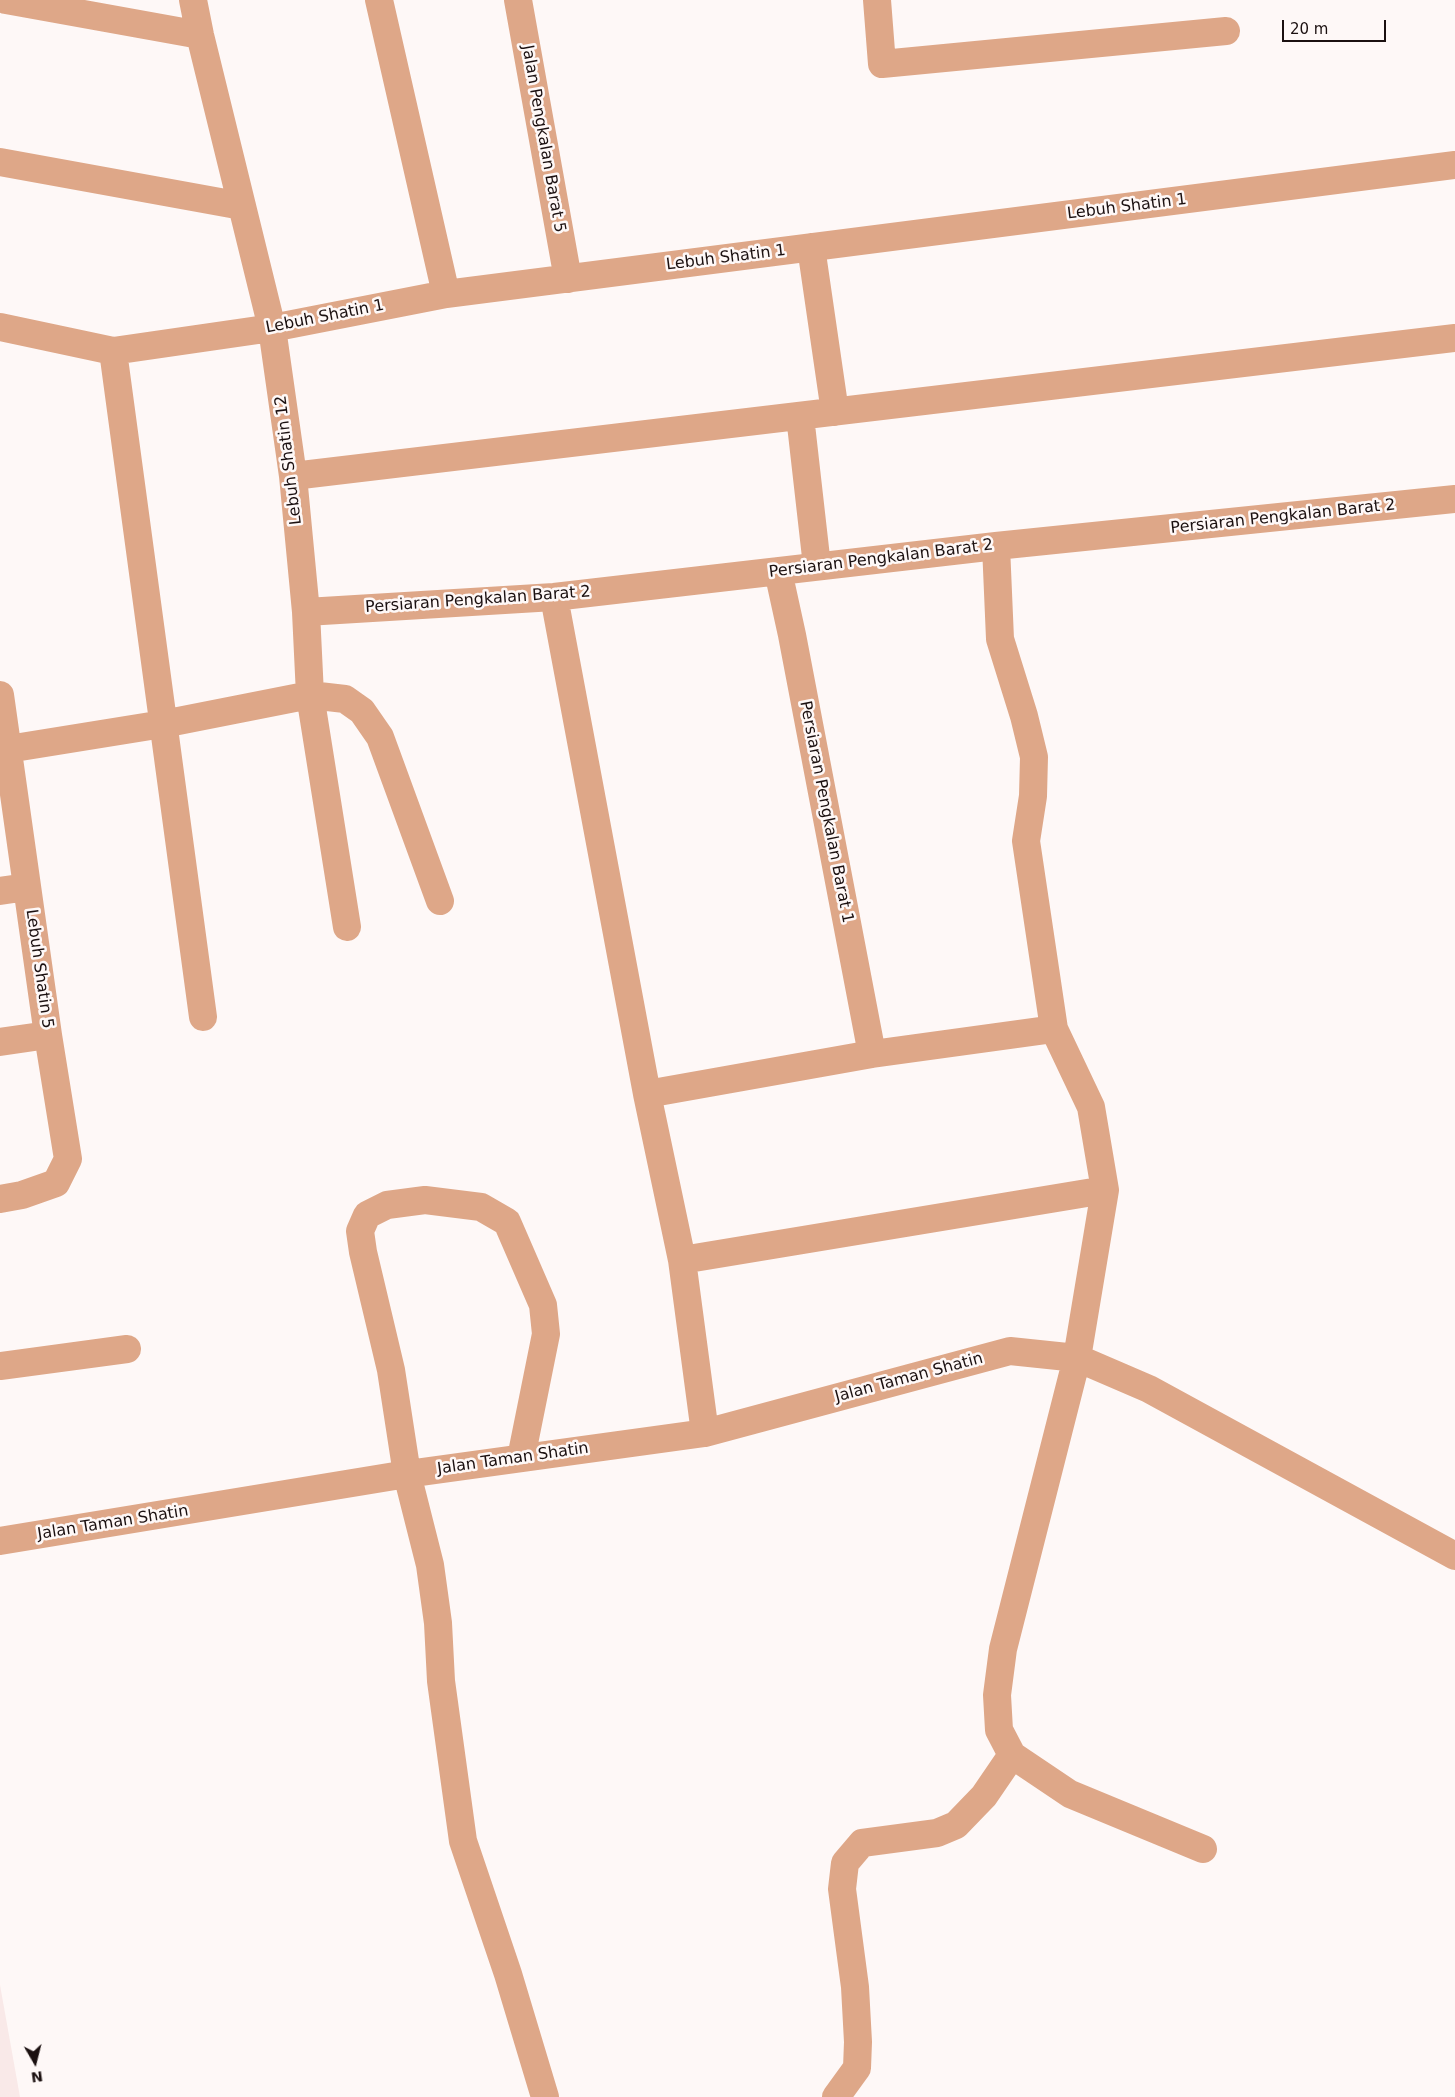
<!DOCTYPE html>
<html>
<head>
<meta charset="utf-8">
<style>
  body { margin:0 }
  #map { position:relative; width:1455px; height:2097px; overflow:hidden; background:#fef8f7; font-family:"DejaVu Sans",sans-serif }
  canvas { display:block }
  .north { position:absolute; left:10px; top:2037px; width:50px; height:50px; -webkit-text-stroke:4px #fef8f7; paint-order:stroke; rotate:172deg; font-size:14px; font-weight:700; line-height:20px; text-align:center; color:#1b1010 }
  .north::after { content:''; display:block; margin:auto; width:18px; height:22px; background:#1b1010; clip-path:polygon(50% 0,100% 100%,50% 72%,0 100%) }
  .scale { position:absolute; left:1282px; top:20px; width:104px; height:22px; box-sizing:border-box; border:2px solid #1b1010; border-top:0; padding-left:6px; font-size:15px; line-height:18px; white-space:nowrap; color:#1b1010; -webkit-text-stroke:4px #fef8f7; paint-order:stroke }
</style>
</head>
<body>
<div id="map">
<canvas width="1455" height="2097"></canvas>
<div class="north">N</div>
<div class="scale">20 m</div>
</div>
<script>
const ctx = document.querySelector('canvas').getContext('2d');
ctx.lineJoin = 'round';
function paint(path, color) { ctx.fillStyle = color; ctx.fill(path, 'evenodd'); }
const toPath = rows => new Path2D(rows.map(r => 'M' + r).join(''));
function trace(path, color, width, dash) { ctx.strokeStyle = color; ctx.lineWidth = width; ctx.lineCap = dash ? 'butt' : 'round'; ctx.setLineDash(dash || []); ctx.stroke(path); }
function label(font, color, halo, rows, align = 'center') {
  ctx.font = font + ' "DejaVu Sans",sans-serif'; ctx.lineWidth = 5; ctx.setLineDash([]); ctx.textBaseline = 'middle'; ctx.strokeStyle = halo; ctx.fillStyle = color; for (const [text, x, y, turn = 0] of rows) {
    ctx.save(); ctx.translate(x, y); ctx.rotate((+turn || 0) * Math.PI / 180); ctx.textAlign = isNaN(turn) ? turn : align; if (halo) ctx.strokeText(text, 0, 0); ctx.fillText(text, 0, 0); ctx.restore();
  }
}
const built = toPath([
  [0,1985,20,2097,0,2097]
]);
const minor = toPath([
  [6,0,200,35],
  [193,0,200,35,272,328,293,476,306,612,310,695,347,927],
  [379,0,446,294],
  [518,0,568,279],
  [877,0,882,64,1226,31],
  [0,162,242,206],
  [811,247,835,412],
  [0,327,113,351,272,328,446,294,1455,165],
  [113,351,203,1017],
  [800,416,817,566],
  [293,476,1455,338],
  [996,546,1000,639,1024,716,1034,757,1033,796,1026,841,1054,1029],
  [778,571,792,635,872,1054],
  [554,597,647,1094,682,1260,705,1433],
  [306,612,554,597,996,546,1455,499],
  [0,695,48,1035,68,1159,56,1183,22,1195,0,1199],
  [8,749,163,724,310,695,345,699,362,711,380,737,440,901],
  [0,891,27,887],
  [0,1042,48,1035],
  [647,1094,872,1054,1054,1029,1091,1107,1105,1190,1077,1358,1003,1649,997,1695,999,1730,1012,1755,1070,1794,1203,1849],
  [682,1260,1105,1190],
  [0,1366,127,1349],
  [521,1458,546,1334,543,1305,507,1222,481,1207,425,1200,387,1205,367,1215,360,1231,363,1252,391,1370,407,1474,430,1565,438,1623,441,1681,463,1841,508,1974,545,2097],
  [0,1541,407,1474,705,1433,1010,1351,1077,1358,1149,1389,1455,1556],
  [836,2097,857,2068,858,2042,855,1987,842,1889,845,1863,862,1843,937,1833,956,1825,984,1796,1012,1755]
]);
const streetNames = [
  ["Jalan Pengkalan Barat 5",543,139,80],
  ["Lebuh Shatin 1",1127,207,-7],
  ["Lebuh Shatin 1",726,258,-7],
  ["Lebuh Shatin 1",325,317,-11],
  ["Lebuh Shatin 12",289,460,-97],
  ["Persiaran Pengkalan Barat 2",1283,517,-6],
  ["Persiaran Pengkalan Barat 2",881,559,-7],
  ["Persiaran Pengkalan Barat 2",478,600,-4],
  ["Persiaran Pengkalan Barat 1",826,812,79],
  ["Lebuh Shatin 5",39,969,82],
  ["Jalan Taman Shatin",909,1378,-15],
  ["Jalan Taman Shatin",513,1459,-8],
  ["Jalan Taman Shatin",113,1523,-9]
];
paint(built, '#f9e9e8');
trace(minor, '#dea788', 28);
label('16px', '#1b1010', '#fef8f7', streetNames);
</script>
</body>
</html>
